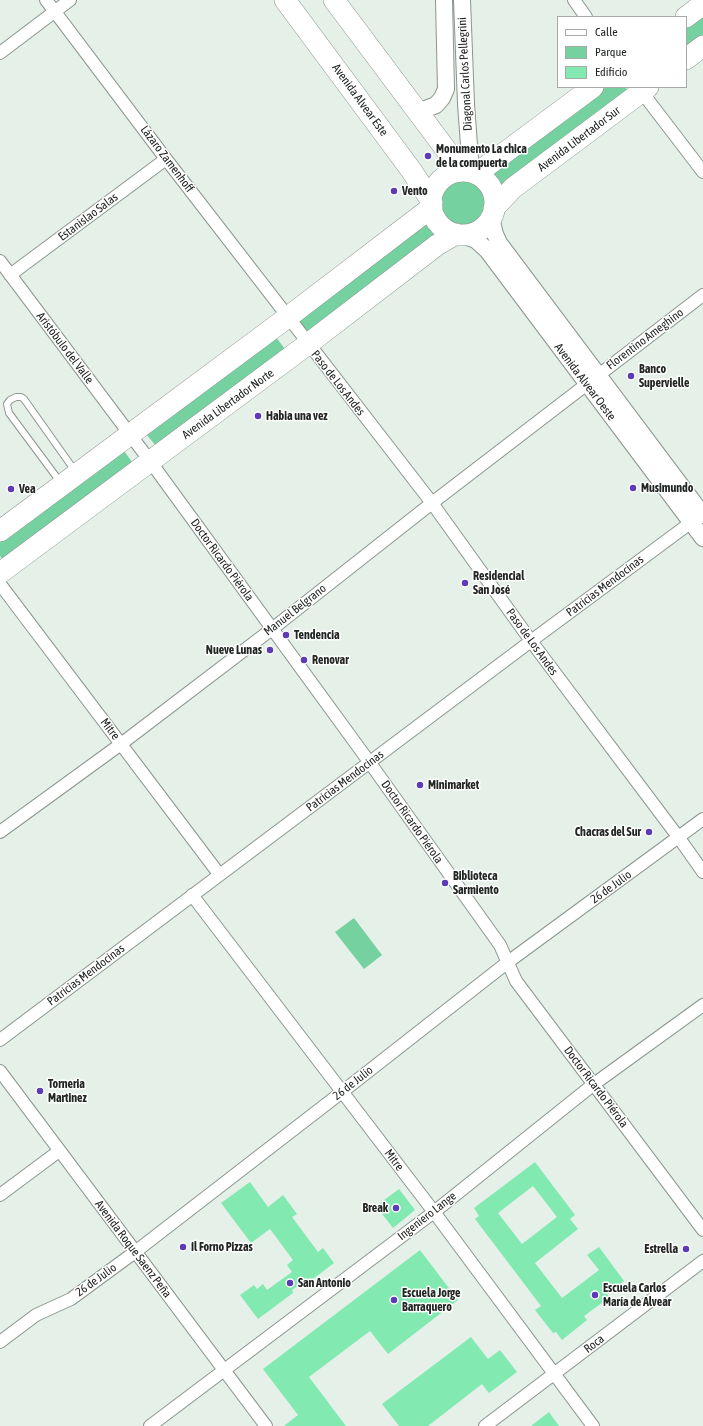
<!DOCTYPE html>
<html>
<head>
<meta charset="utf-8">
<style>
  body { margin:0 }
  #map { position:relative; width:703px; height:1426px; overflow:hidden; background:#e4f0e8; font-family:"Asap Condensed",sans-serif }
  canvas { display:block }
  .legend { position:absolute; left:557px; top:16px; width:130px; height:72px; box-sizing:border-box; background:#fff; border:1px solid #a7a9a7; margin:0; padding:5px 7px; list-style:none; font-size:12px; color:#222724 }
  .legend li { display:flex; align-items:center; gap:8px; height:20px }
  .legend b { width:20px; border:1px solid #a7a9a7 }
</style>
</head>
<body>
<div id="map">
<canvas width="703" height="1426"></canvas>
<ul class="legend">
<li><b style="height:5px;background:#fff"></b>Calle</li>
<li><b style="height:11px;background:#75d19f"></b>Parque</li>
<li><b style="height:11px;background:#82eab1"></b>Edificio</li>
</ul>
</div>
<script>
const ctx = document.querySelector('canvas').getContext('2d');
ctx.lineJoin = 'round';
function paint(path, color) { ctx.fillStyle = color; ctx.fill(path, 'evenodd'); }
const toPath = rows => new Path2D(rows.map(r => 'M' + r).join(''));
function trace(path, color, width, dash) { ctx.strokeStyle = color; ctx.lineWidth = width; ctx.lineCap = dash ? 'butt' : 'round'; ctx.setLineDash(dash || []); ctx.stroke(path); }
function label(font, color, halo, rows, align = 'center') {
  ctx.font = font + ' "Asap Condensed",sans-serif'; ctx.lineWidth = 3; ctx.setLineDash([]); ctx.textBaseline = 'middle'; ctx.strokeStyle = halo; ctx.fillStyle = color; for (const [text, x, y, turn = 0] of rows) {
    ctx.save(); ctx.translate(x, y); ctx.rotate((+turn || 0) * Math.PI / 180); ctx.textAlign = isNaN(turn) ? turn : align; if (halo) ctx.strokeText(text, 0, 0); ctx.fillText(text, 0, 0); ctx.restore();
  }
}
const green = toPath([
  [703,14,703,35,686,48,686,27],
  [605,87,625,87,628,91,499,189,489,176],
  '440 202a23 23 0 1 1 46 0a23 23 0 1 1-46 0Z',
  [426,223,436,237,307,335,297,321],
  [275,336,285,349,157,447,146,434],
  [122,448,132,462,3,560,0,556,0,541],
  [354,918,382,955,364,969,335,932]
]);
const building = toPath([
  [535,1162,575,1215,570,1219,578,1229,535,1263,562,1298,599,1270,587,1255,599,1247,624,1281,607,1294,610,1297,584,1316,587,1320,562,1340,556,1332,553,1333,535,1310,541,1306,475,1219,479,1216,474,1208],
  [533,1186,557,1217,522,1244,498,1213],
  [250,1182,268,1207,283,1195,297,1214,292,1217,318,1252,323,1248,334,1263,309,1282,307,1279,292,1290,293,1293,258,1319,240,1295,254,1285,257,1289,263,1284,267,1290,292,1272,287,1265,293,1260,270,1229,251,1243,221,1203],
  [399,1189,415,1210,393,1228,376,1206],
  [420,1250,458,1300,388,1354,370,1331,309,1377,346,1426,284,1426,298,1415,263,1369],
  [471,1337,488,1359,500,1350,517,1372,489,1393,482,1384,428,1426,399,1426,382,1404],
  [549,1412,559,1426,531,1426]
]);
const lane = toPath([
  [61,483,9,413,7,404,10,400,16,397,21,397,24,399,75,471]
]);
const street = toPath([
  [46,0,166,159,432,503,531,641,679,838,703,872],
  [574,0,586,17],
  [0,53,70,0],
  [638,87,703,172],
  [0,261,150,461,370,763,500,945,516,981,703,1230],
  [10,275,166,159],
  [0,584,219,874],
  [0,832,121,744,272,629,432,503,703,295],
  [192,895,434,1212,593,1426],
  [0,1040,531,641,697,518],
  [0,1071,266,1426],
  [0,1195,59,1151],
  [0,1342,36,1315,71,1299,135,1252,342,1092,508,962,703,819],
  [150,1426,434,1212,594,1084,703,1005],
  [485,1426,703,1261]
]);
const secondary = toPath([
  [462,0,466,104,471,172],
  [418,112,436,105,442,98,446,89,444,0],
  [491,218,495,234,499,243,703,515],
  [461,235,476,240,487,250,703,538]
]);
const highway = toPath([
  [285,0,411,170,432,202],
  [334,0,462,171],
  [686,17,703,4],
  [686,59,703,46],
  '431 203a32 32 0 1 1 64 0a32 32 0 1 1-64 0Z',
  [476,174,593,87],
  [494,208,513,188,648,87],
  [0,531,288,317,432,207],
  [0,573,308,344,437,245,456,234]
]);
const markers = [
  [428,156,4,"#5c3cb4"],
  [394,191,4,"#5c3cb4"],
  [631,376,4,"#5c3cb4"],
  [258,416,4,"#5c3cb4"],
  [633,488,4,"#5c3cb4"],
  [11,489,4,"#5c3cb4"],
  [465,583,4,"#5c3cb4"],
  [286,635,4,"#5c3cb4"],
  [270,650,4,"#5c3cb4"],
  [304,660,4,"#5c3cb4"],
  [420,785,4,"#5c3cb4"],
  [649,832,4,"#5c3cb4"],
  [445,883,4,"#5c3cb4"],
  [40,1091,4,"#5c3cb4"],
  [396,1208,4,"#5c3cb4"],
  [183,1247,4,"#5c3cb4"],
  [686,1249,4,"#5c3cb4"],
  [290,1283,4,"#5c3cb4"],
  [595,1295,4,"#5c3cb4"],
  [394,1300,4,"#5c3cb4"]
];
const streetNames = [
  ["Diagonal Carlos Pellegrini",465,74,-93],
  ["Avenida Alvear Este",360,100,54],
  ["Avenida Libertador Sur",579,139,-37],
  ["Lázaro Zamenhoff",167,159,53],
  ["Estanislao Salas",88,217,-37],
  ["Florentino Ameghino",645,339,-37],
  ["Aristóbulo del Valle",65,348,53],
  ["Avenida Alvear Oeste",585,382,53],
  ["Paso de Los Andes",338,383,52],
  ["Avenida Libertador Norte",228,404,-36],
  ["Doctor Ricardo Piérola",222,560,54],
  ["Patricias Mendocinas",605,586,-37],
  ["Manuel Belgrano",295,610,-38],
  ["Paso de Los Andes",532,642,54],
  ["Mitre",110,729,53],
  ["Patricias Mendocinas",345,781,-37],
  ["Doctor Ricardo Piérola",412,822,55],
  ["26 de Julio",611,887,-36],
  ["Patricias Mendocinas",86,975,-37],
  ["26 de Julio",353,1083,-38],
  ["Doctor Ricardo Piérola",596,1087,53],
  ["Mitre",394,1160,53],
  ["Ingeniero Lange",427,1216,-38],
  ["Avenida Roque Saenz Peña",133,1249,53],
  ["26 de Julio",96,1280,-36],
  ["Roca",594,1344,-37]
];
const poiNames = [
  ["Monumento La chica",436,149],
  ["de la compuerta",436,163],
  ["Vento",402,191],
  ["Banco",639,369],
  ["Supervielle",639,383],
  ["Habia una vez",266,416],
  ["Musimundo",641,488],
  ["Vea",19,489],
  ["Residencial",473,576],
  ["San José",473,590],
  ["Tendencia",294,635],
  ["Nueve Lunas",262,650,"right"],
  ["Renovar",312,660],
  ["Minimarket",428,785],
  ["Chacras del Sur",641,832,"right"],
  ["Biblioteca",453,876],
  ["Sarmiento",453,890],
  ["Torneria",48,1084],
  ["Martinez",48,1098],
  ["Break",388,1208,"right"],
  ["Il Forno Pizzas",191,1247],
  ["Estrella",678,1249,"right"],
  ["San Antonio",298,1283],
  ["Escuela Carlos",603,1288],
  ["María de Alvear",603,1302],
  ["Escuela Jorge",402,1293],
  ["Barraquero",402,1307]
];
paint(green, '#75d19f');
paint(building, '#82eab1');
trace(lane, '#8b968f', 8);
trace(street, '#8b968f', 14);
trace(secondary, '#8b968f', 18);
trace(highway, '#8b968f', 22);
trace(lane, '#fff', 6);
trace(street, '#fff', 12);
trace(secondary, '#fff', 16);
trace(highway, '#fff', 21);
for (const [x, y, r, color] of markers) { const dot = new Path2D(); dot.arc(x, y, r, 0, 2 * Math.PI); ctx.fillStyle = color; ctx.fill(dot); trace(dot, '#fff', 1.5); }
label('12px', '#222724', '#fff', streetNames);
label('bold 12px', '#222724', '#fff', poiNames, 'left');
</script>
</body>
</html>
